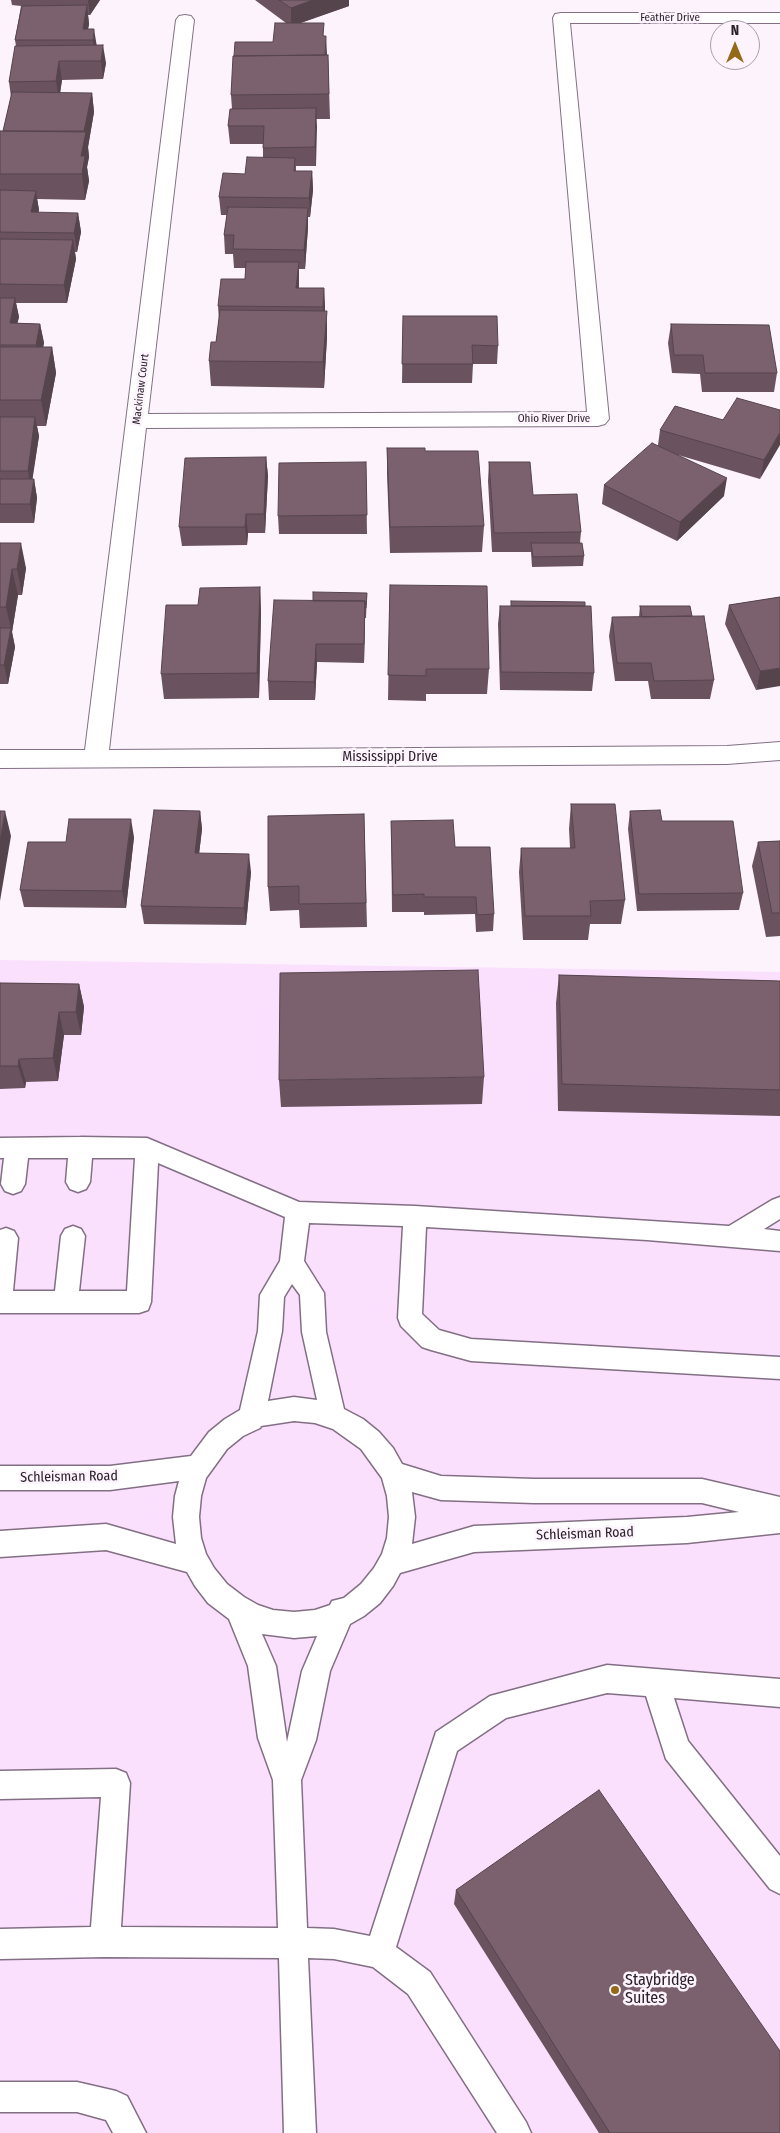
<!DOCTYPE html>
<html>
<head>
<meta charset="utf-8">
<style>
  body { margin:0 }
  #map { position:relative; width:780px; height:2133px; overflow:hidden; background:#fcf3fd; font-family:"Fira Sans Condensed",sans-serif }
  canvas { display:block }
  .north { position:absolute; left:710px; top:20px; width:50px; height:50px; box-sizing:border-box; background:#fcf3fd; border:1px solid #a89fa9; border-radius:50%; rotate:0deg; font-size:14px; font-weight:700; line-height:20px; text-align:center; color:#2a222b }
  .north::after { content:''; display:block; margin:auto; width:18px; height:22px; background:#966917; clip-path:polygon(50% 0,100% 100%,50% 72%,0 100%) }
</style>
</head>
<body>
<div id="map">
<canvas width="780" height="2133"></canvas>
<div class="north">N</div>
</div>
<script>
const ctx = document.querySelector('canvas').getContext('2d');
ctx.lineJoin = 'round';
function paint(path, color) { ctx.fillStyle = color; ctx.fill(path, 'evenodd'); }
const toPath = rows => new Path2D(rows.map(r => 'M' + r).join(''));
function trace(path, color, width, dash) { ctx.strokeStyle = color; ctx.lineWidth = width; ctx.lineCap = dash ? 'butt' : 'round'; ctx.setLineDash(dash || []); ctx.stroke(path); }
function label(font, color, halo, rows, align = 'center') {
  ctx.font = font + ' "Fira Sans Condensed",sans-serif'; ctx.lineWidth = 5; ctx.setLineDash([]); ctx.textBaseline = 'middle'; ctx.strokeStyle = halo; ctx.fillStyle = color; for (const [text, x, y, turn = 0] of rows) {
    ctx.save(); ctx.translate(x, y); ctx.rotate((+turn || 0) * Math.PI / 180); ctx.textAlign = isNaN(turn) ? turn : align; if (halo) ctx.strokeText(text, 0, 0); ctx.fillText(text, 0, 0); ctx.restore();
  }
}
const built = toPath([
  [0,960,780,972,780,2133,0,2133]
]);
const service = toPath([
  [81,1137,147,1138,299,1202,415,1206,729,1226,772,1200,780,1197,780,1219,764,1229,780,1231,780,1251,647,1240,426,1227,422,1314,439,1330,471,1339,780,1357,780,1379,471,1361,431,1350,422,1347,401,1326,398,1318,403,1226,309,1223,304,1261,324,1293,326,1332,344,1409,363,1419,379,1432,393,1448,402,1464,441,1476,534,1479,702,1479,780,1497,780,1533,687,1543,474,1552,400,1573,393,1586,380,1603,364,1616,350,1624,330,1671,316,1740,301,1780,307,1928,334,1929,370,1936,436,1732,490,1696,607,1665,780,1679,780,1707,674,1698,688,1741,780,1856,780,1894,770,1889,666,1759,646,1696,607,1693,506,1718,457,1751,396,1947,430,1972,526,2122,531,2133,497,2133,408,1994,373,1967,334,1959,308,1958,316,2133,284,2133,279,1958,105,1957,0,1959,0,1929,91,1927,101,1797,0,1799,0,1771,116,1769,126,1773,130,1783,121,1927,278,1928,273,1780,258,1738,248,1666,229,1619,208,1603,195,1586,187,1572,106,1550,0,1557,0,1531,106,1524,176,1544,173,1517,175,1496,179,1481,110,1490,0,1490,0,1466,110,1466,191,1456,209,1432,225,1419,240,1410,258,1331,260,1295,280,1261,285,1217,158,1163,151,1302,148,1310,139,1313,0,1313,0,1230,6,1228,14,1231,18,1238,13,1291,55,1291,61,1236,65,1229,73,1226,81,1229,85,1236,79,1291,127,1291,135,1158,92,1158,90,1182,86,1189,78,1192,70,1189,66,1182,68,1158,28,1158,25,1184,21,1191,13,1194,5,1191,1,1184,4,1158,0,1158,0,1138,81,1137],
  [292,1284,300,1295,302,1332,317,1400,294,1397,268,1401,282,1331,284,1297,292,1284],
  [294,1421,315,1423,333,1429,361,1449,382,1478,387,1496,389,1517,387,1538,382,1554,374,1568,361,1584,344,1598,332,1601,330,1605,315,1610,294,1612,273,1610,258,1605,244,1597,227,1584,214,1568,206,1554,201,1538,199,1517,201,1496,206,1478,227,1449,243,1436,260,1428,261,1426,294,1421],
  [412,1492,441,1500,534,1503,702,1503,739,1512,687,1517,474,1526,412,1544,415,1517,412,1492],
  [262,1634,294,1638,317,1636,302,1671,287,1742,276,1666,262,1634],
  [0,2082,77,2082,116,2091,127,2096,146,2133,113,2133,106,2120,77,2112,0,2112,0,2082]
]);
const minor = toPath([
  [561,13,780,13,780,23,570,23,609,419,605,424,598,426,146,428,109,750,727,746,780,742,780,760,727,764,0,768,0,750,85,750,176,20,179,16,185,15,191,16,194,20,148,414,587,412,553,18,555,14,561,13]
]);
const wall = toPath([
  [11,0,100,0,90,15,88,15,89,24,88,29,106,63,103,79,62,80,60,93,92,93,94,112,88,147,89,157,87,167,89,181,85,200,37,199,39,210,38,213,78,213,81,232,77,252,75,252,76,259,67,303,16,303,19,317,17,323,40,324,44,343,43,347,52,347,56,373,46,426,37,426,39,436,32,479,34,479,37,498,34,523,0,523,0,131,3,131,11,97,9,82,16,46,15,40,21,6,12,5],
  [255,0,349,0,349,6,301,23,324,36,326,55,328,55,330,119,316,119,316,166,296,166,296,171,312,171,313,190,310,217,308,217,308,227,305,269,299,269,299,288,324,288,325,311,327,337,324,388,211,386,209,361,216,342,219,320,218,306,245,279,246,268,234,268,233,254,225,254,224,235,227,215,221,215,219,197,263,158,263,144,230,144,228,126,232,109,231,95,234,56,273,42,286,23],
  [403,316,498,346,497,364,473,364,472,383,402,383],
  [671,324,777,373,774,392,702,392,700,374,672,373,668,343],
  [780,410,760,479,678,455,724,496,677,541,602,504,604,485,658,445,660,430],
  [387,448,425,451,484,526,482,552,390,553,387,474],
  [266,457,268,476,265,533,248,533,247,545,182,546,179,527],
  [366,462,367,534,279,534,278,516],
  [489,462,533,495,581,532,580,543,584,556,583,566,532,567,531,552,492,552,488,481],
  [0,543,26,568,22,595,18,595,12,632,15,647,8,684,0,684],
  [390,585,489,669,487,694,426,694,426,701,388,700],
  [260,587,261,613,259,698,164,699,161,674,198,605],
  [367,593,366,618,365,618,364,663,317,662,315,700,269,700,268,681,313,601],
  [780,597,756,690,725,624,729,605],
  [500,606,594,673,592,691,500,690,498,624],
  [640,606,692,616,714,680,710,699,651,699,648,681,615,681,609,636,612,617,639,617],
  [571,804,625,900,621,924,590,924,588,940,523,940,519,872,521,848,570,848,569,829],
  [200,811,202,829,199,854,251,872,246,925,144,924,141,906],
  [630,811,662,821,743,893,739,910,637,911,628,829],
  [364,814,367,927,300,928,299,910,270,911,268,887],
  [391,821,455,847,494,914,493,931,476,932,475,914,424,915,424,912,392,912],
  [134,837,126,908,24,907,20,890,66,842],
  [780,841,780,936,766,937,752,866,758,842],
  [559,975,780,981,780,1116,558,1111,556,1003],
  [0,983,79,984,84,1007,81,1035,64,1035,58,1081,26,1082,25,1088,0,1089],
  [484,1077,482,1104,281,1107,279,1080],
  [456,1890,780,2133,599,2133,454,1904]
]);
const shadedWall = toPath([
  [88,0,100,0,90,15],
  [313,0,349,0,349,6,291,26,291,8],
  [87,5,89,24,86,40,83,29],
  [94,29,97,47,95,58,93,40],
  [326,36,327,54,325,76,325,57],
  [103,45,106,63,103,79,101,61],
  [59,61,62,80,59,100,56,81],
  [92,93,94,112,88,147,89,157,87,167,89,181,85,200,82,174,81,156,85,135,84,131],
  [316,108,317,127,316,166,315,147],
  [312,171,313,190,310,217,309,198],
  [36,191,39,210,34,231,31,212],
  [308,208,308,227,305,269,304,250],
  [78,213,81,232,77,252,74,233],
  [73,240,76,259,67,303,64,285],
  [299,262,299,281,297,307,296,288],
  [324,288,325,307,324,326,323,307],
  [15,298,19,317,13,342,10,323],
  [327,311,327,337,324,388,323,362],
  [40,324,44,343,40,364,36,345],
  [52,347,56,373,46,426,41,400],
  [35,417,39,436,31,489,28,471],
  [780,432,780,445,760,479,764,460],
  [266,457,268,476,265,533,264,514],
  [727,478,724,496,677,541,680,522],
  [34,479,37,498,34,523,30,504],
  [246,514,248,533,247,545,245,527],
  [21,543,26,568,22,595,17,569],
  [12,569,18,595,12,632,15,647,8,684,4,665,11,629,6,607],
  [260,587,261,613,259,698,257,673],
  [365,601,365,620,364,663,364,644],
  [316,644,317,662,315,700,314,682],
  [780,668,780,686,756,690,760,671],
  [5,811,11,836,0,901,0,841],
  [200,811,202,829,197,871,195,853],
  [131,819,134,837,126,908,122,891],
  [249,854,251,872,246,925,244,908],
  [79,984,84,1007,81,1035,76,1012],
  [59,1012,64,1035,58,1081,53,1058],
  [19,1059,26,1082,25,1088,18,1066]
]);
const building = toPath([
  [279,0,313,0,291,8,279,0],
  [87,5,83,29,94,29,93,40,15,40,22,6,87,5],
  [275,23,324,23,323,36,326,36,325,55,234,56,235,42,273,42,275,23],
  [103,45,101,61,59,61,56,81,9,82,15,46,103,45],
  [328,55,329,94,231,95,233,56,328,55],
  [12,92,92,93,84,131,3,131,12,92],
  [316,108,315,147,263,148,264,126,228,126,230,109,316,108],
  [0,131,86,132,81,156,85,156,82,174,0,174,0,131],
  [247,157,295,158,294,171,312,171,309,198,219,197,223,173,245,174,247,157],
  [0,190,36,191,31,212,78,213,74,233,0,232,0,190],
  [228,207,308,208,304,250,233,249,234,235,224,235,228,207],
  [0,239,73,240,64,285,0,284,0,239],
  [246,262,299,262,296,288,324,288,323,307,218,306,221,279,245,279,246,262],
  [0,298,15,298,10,323,40,324,36,345,0,345,0,298],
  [220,310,327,311,323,362,209,361,211,342,216,342,220,310],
  [403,316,497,316,498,346,472,345,473,364,402,364,403,316],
  [671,324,769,325,777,373,705,373,703,355,674,355,671,324],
  [0,347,52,347,41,400,0,400,0,347],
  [737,398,780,410,780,432,764,460,660,430,675,406,723,420,737,398],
  [0,417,35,417,28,471,0,471,0,417],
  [652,443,727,478,680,522,604,485,652,443],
  [387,448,425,448,425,451,478,451,484,526,390,527,387,448],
  [266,457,264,514,246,514,245,527,179,527,185,458,266,457],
  [366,462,367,515,278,516,279,463,366,462],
  [489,462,530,462,533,495,577,494,581,532,494,533,489,462],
  [0,479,34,479,30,504,0,504,0,479],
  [0,543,21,543,17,569,12,569,6,607,0,607,0,543],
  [531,543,582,543,584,556,533,557,531,543],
  [390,585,487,586,489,669,426,669,426,676,388,675,390,585],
  [260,587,257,673,161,674,166,605,198,605,200,588,260,587],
  [313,592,367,593,366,608,365,608,365,601,313,601,313,592],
  [780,597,780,668,760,671,729,605,780,597],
  [274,600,365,601,364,644,316,644,314,682,268,681,274,600],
  [511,601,585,602,585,606,511,606,511,601],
  [500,606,591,606,594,673,501,672,500,606],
  [640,606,690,606,692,616,642,617,640,606],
  [704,616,714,680,654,681,651,663,617,663,612,617,704,616],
  [0,628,11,628,4,665,0,665,0,628],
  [571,804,615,804,625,900,590,901,591,916,525,916,521,848,575,848,571,804],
  [154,810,200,811,195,853,249,854,244,908,141,906,154,810],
  [660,810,662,821,733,821,743,893,639,894,630,811,660,810],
  [0,811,5,811,0,841,0,811],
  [364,814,366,903,299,904,299,886,268,887,268,816,364,814],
  [69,819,131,819,122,891,20,890,28,842,66,842,69,819],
  [453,820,455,847,490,847,494,914,477,915,476,897,424,897,424,894,393,895,391,821,453,820],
  [780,841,780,913,772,913,758,842,780,841],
  [478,970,484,1077,279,1080,280,973,478,970],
  [559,975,780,981,780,1090,562,1084,559,975],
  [0,983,79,984,76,1012,59,1012,53,1058,19,1059,18,1066,0,1066,0,983],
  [599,1790,780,2051,780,2133,610,2133,456,1890,599,1790]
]);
const markers = [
  [615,1990,5,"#966917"]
];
const farStreetnames = [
  ["Feather Drive",670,18],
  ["Mackinaw Court",141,389,-83],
  ["Ohio River Drive",554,419]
];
const streetNames = [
  ["Mississippi Drive",390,757],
  ["Schleisman Road",69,1477,-1],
  ["Schleisman Road",585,1534,-2]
];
const nearPoinames = [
  ["Staybridge",625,1981],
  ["Suites",625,1999]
];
paint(built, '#fbe0fe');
trace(service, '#826f84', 3);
trace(minor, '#826f84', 2);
paint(service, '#fff');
paint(minor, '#fff');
paint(wall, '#6a535f');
paint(shadedWall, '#56444d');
paint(building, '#7b616e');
trace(building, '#56444d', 1);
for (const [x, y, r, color] of markers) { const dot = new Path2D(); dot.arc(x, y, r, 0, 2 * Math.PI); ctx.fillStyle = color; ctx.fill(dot); trace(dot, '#fcf3fd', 2); }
label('11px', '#2a222b', '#fcf3fd', farStreetnames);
label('14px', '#2a222b', '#fcf3fd', streetNames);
label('16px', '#2a222b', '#fcf3fd', nearPoinames, 'left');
</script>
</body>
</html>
